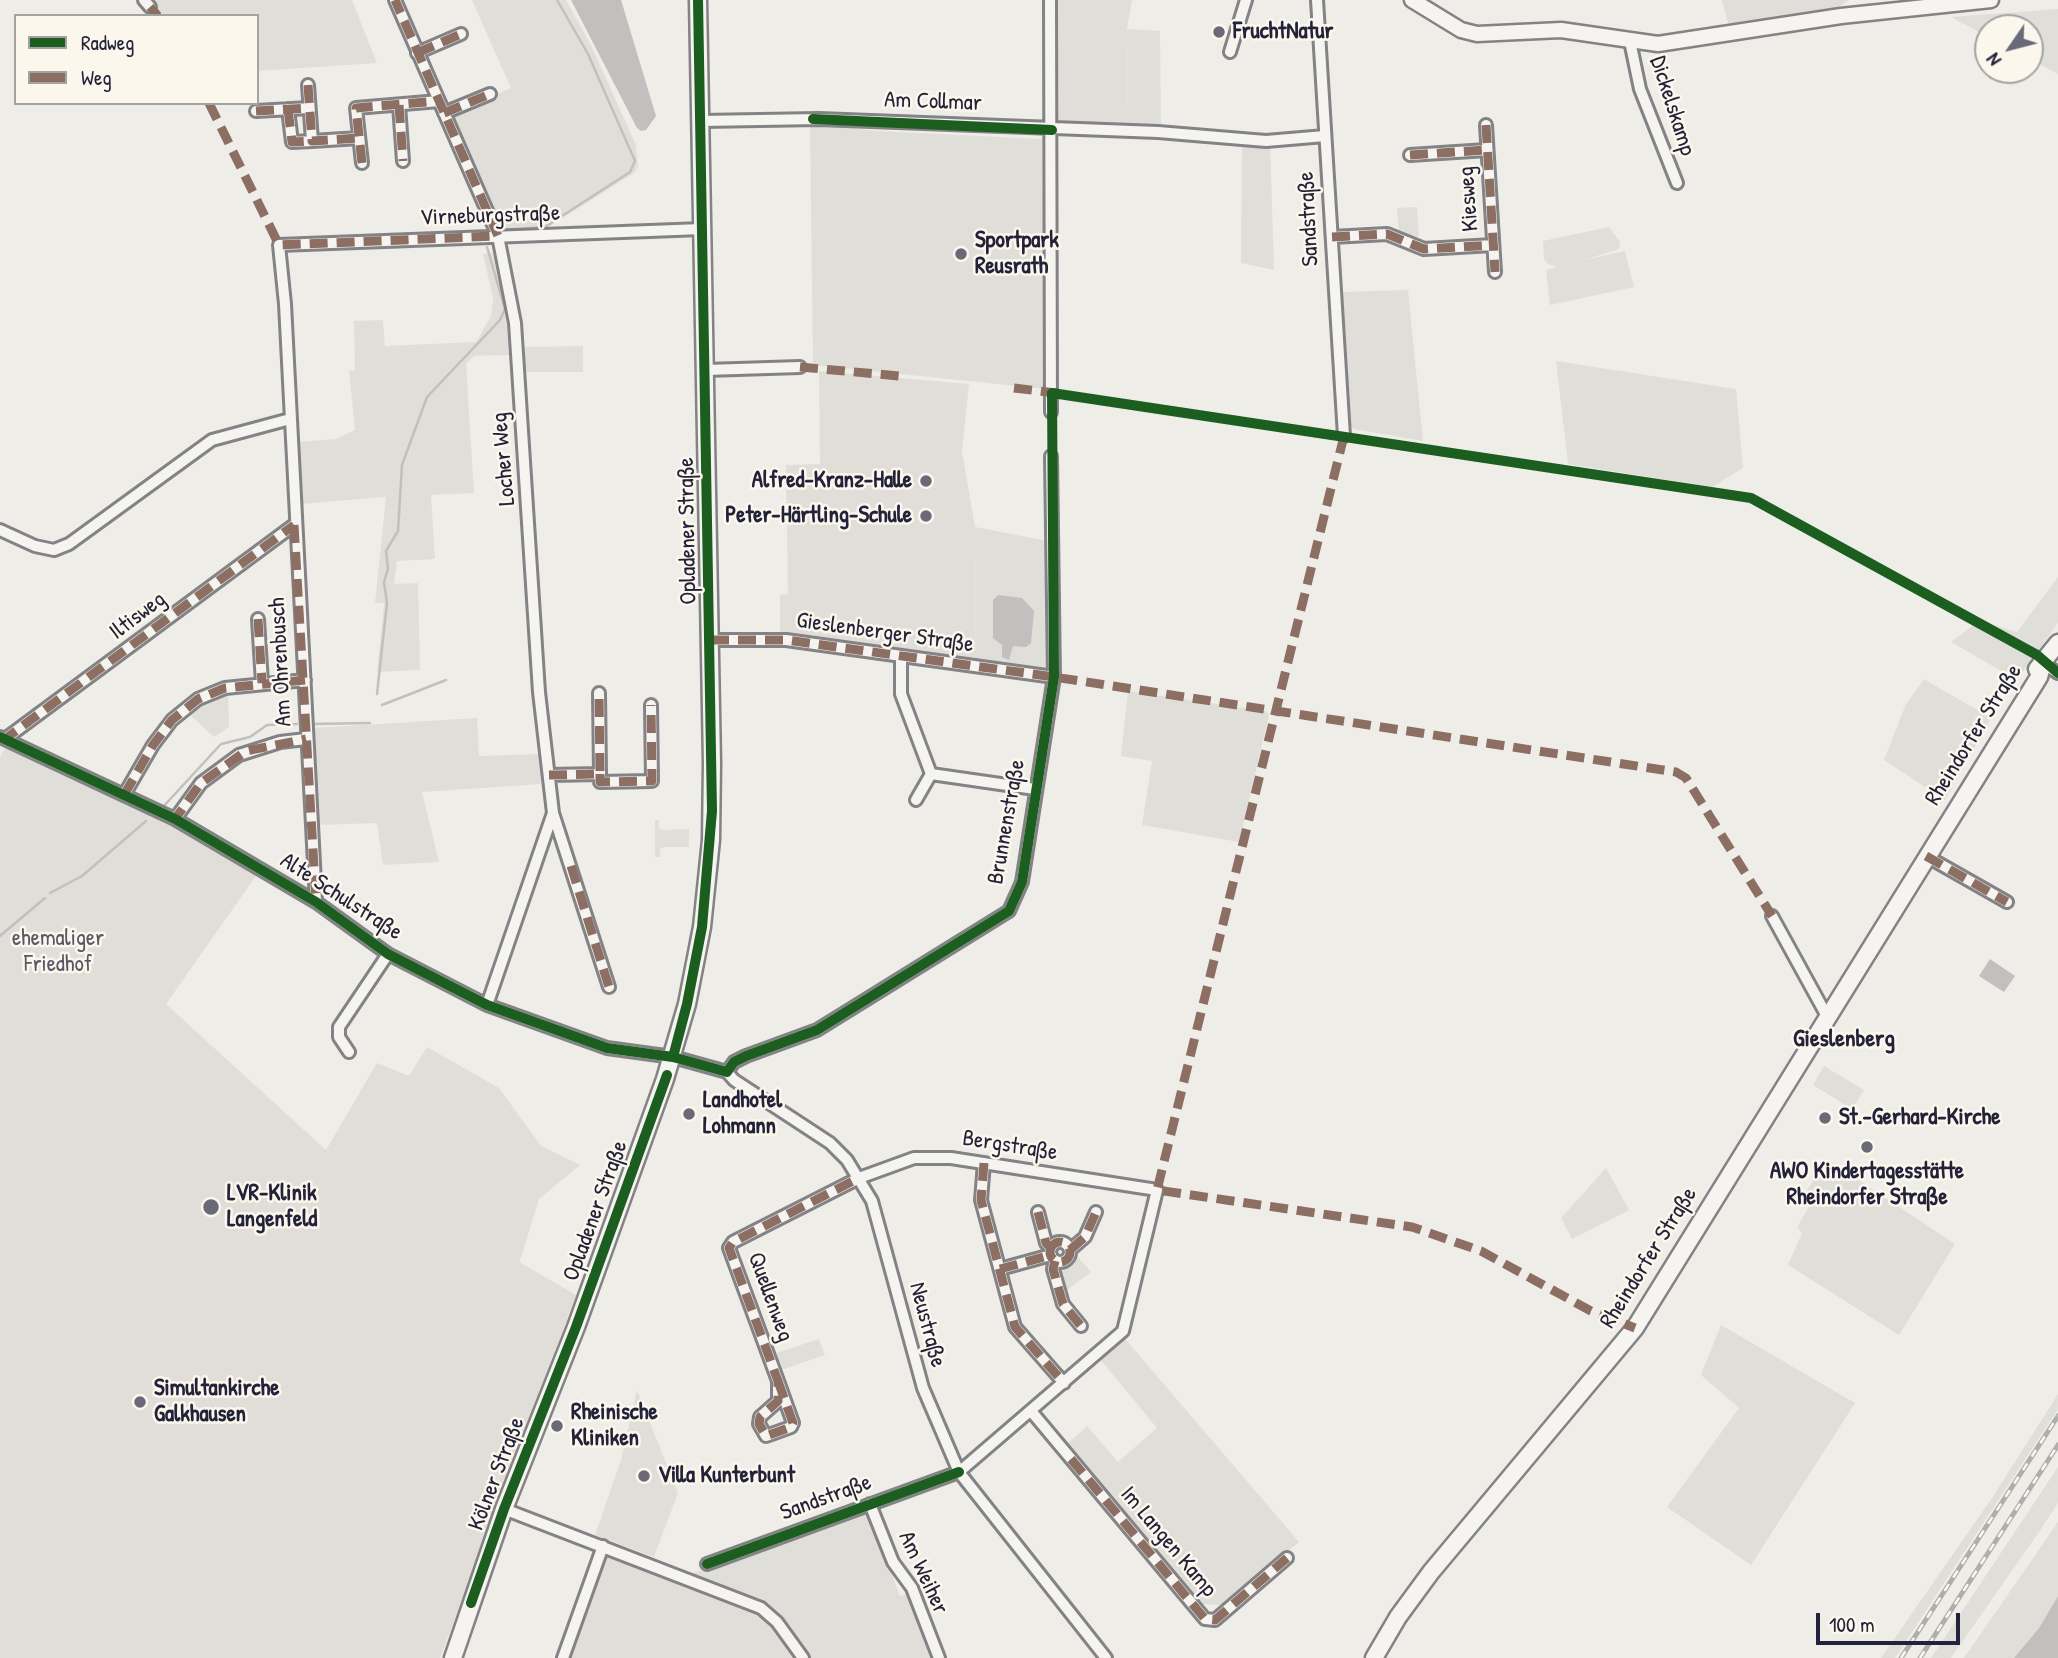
<!DOCTYPE html>
<html>
<head>
<meta charset="utf-8">
<style>
  body { margin:0 }
  #map { position:relative; width:2058px; height:1658px; overflow:hidden; background:#efede8; font-family:"Patrick Hand",sans-serif }
  canvas { display:block }
  .legend { position:absolute; left:14px; top:14px; width:245px; height:91px; box-sizing:border-box; background:#fbf7ec; border:2px solid #a4a2a5; margin:0; padding:9px 12px; list-style:none; font-size:21px; color:#22223b }
  .legend li { display:flex; align-items:center; gap:14px; height:35px }
  .legend b { width:35px; border:2px solid #a4a2a5 }
  .north { position:absolute; left:1974px; top:14px; width:70px; height:70px; box-sizing:border-box; background:#fbf7ec; border:2px solid #a4a2a5; border-radius:50%; rotate:235deg; font-size:19px; font-weight:700; line-height:28px; text-align:center; color:#22223b }
  .north::after { content:''; display:block; margin:auto; width:24px; height:32px; background:#6a6978; clip-path:polygon(50% 0,100% 100%,50% 72%,0 100%) }
  .scale { position:absolute; left:1816px; top:1613px; width:144px; height:32px; box-sizing:border-box; border:4px solid #22223b; border-top:0; padding-left:9px; font-size:21px; line-height:24px; white-space:nowrap; color:#22223b; -webkit-text-stroke:5px #fbf7ec; paint-order:stroke }
</style>
</head>
<body>
<div id="map">
<canvas width="2058" height="1658"></canvas>
<ul class="legend">
<li><b style="height:9px;background:#1b5e20"></b>Radweg</li>
<li><b style="height:9px;background:#8d6e63"></b>Weg</li>
</ul>
<div class="north">N</div>
<div class="scale">100 m</div>
</div>
<script>
const ctx = document.querySelector('canvas').getContext('2d');
ctx.lineJoin = 'round';
function paint(path, color) { ctx.fillStyle = color; ctx.fill(path, 'evenodd'); }
const toPath = rows => new Path2D(rows.map(r => 'M' + r).join(''));
function trace(path, color, width, dash) { ctx.strokeStyle = color; ctx.lineWidth = width; ctx.lineCap = dash ? 'butt' : 'round'; ctx.setLineDash(dash || []); ctx.stroke(path); }
function label(font, color, halo, rows, align = 'center') {
  ctx.font = font + ' "Patrick Hand",sans-serif'; ctx.lineWidth = 5; ctx.setLineDash([]); ctx.textBaseline = 'middle'; ctx.strokeStyle = halo; ctx.fillStyle = color; for (const [text, x, y, turn = 0] of rows) {
    ctx.save(); ctx.translate(x, y); ctx.rotate((+turn || 0) * Math.PI / 180); ctx.textAlign = isNaN(turn) ? turn : align; if (halo) ctx.strokeText(text, 0, 0); ctx.fillText(text, 0, 0); ctx.restore();
  }
}
const built = toPath([
  [1056,0,1132,0,1127,29,1128,126,1056,123],
  [819,371,969,384,962,451,975,527,976,662,780,639,780,595,788,594,786,465,820,464],
  [6,747,183,831,258,873,166,1004,326,1150,576,1295,440,1658,0,1658,0,757],
  [637,1390,678,1493,654,1557,595,1535,621,1460],
  [867,1510,900,1596,908,1594,933,1658,561,1658,596,1552,671,1581]
]);
const green = toPath([
  [149,0,352,0,377,63,257,71,257,16,164,16],
  [472,0,566,0,591,45,636,145,638,167,634,173,545,229,503,232,453,114,511,88],
  [1722,0,1849,0,1836,9,1729,27],
  [2058,9,2058,74,2030,59,2030,28,1988,28,1988,37,1951,17],
  [1127,29,1160,31,1161,128,1128,126],
  [810,123,876,131,1042,139,1046,389,813,365],
  [1242,141,1270,142,1274,270,1241,263],
  [1417,207,1419,237,1399,233,1397,208],
  [1609,227,1620,242,1619,249,1584,260,1625,251,1634,287,1550,305,1546,270,1557,267,1548,264,1544,259,1543,241],
  [493,253,506,313,509,355,474,356,466,364,474,493,431,495,435,559,397,561,394,584,418,583,420,670,377,672,384,603,375,603,386,497,301,504,296,442,336,439,355,430,349,370,355,370,354,321,383,320,385,346,476,342,491,316,493,298,483,254],
  [1408,290,1423,441,1354,429,1350,425,1342,292],
  [583,346,583,372,525,372,525,347],
  [1556,361,1736,389,1743,468,1712,487,1568,464],
  [851,388,894,393,887,467,844,461],
  [897,388,904,389,896,484,888,483],
  [881,505,908,505,902,542,910,552,911,570,872,573,870,563],
  [975,527,1048,541,1048,668,1044,672,976,662],
  [2058,577,2058,623,2017,680,1951,642,1979,621,2017,632],
  [1924,679,1991,718,1945,800,1884,760,1906,704],
  [1128,691,1265,711,1269,715,1239,842,1142,825,1152,761,1121,756],
  [228,692,229,727,214,737,188,713,207,699],
  [477,718,479,756,540,754,541,784,422,792,439,862,383,865,377,823,317,825,314,728],
  [6,747,148,814,73,878,71,885,153,817,147,940,133,969,125,962,52,1050,90,1086,15,1168,0,1175,0,757],
  [655,820,659,820,659,828,664,830,689,829,689,847,665,847,660,849,660,857,655,857],
  [427,1047,499,1088,541,1146,580,1165,539,1199,519,1264,326,1150,377,1063,409,1076],
  [1824,1066,1864,1090,1852,1109,1813,1085],
  [96,1104,109,1116,86,1142,72,1129],
  [1827,1159,1955,1244,1899,1335,1788,1265,1802,1233,1797,1227,1809,1207,1801,1200],
  [1606,1168,1629,1210,1572,1239,1561,1218],
  [1075,1254,1091,1272,1063,1293,1057,1271,1070,1264],
  [1721,1325,1855,1403,1751,1565,1667,1507,1739,1408,1701,1375],
  [819,1339,825,1355,781,1370,776,1353],
  [1119,1340,1126,1340,1299,1542,1223,1605,1200,1604,1066,1445,1087,1426,1118,1462,1157,1428,1099,1358],
  [2058,1394,2058,1409,1895,1658,1881,1658,1994,1495],
  [2058,1467,2058,1503,2039,1532,1951,1658,1931,1658],
  [866,1512,899,1599,906,1597,925,1649,917,1652,902,1628,825,1658,817,1658,785,1615,767,1599,710,1574,709,1571],
  [2058,1522,2058,1596,2039,1628,2014,1658,1964,1658],
  [616,1566,748,1615,768,1628,728,1658,576,1658,605,1573]
]);
const water = toPath([
  [571,0,621,0,656,116,646,130,641,131,637,128],
  [998,595,1022,598,1034,611,1031,643,1026,647,1013,646,1009,660,1002,657,1002,645,993,638,993,600],
  [1990,959,2015,976,2004,992,1979,976],
  [2058,1596,2058,1658,2014,1658,2039,1628]
]);
const stream = toPath([
  [500,230,545,227,630,172,635,161,588,54,557,0],
  [377,694,387,603,384,582,388,569,386,551,398,531,402,465,427,397,500,320,505,309,487,247],
  [382,705,446,680],
  [311,724,370,723],
  [162,808,221,744,250,737,267,725,297,724],
  [50,893,82,876,146,821],
  [0,936,45,898]
]);
const minor = toPath([
  [144,0,150,7],
  [395,0,498,236,515,323,539,692,553,813,487,1005],
  [1050,0,1051,412],
  [1317,0,1344,436],
  [1630,41,1640,89,1677,183],
  [1230,52,1246,0],
  [417,53,461,34],
  [308,85,312,141,359,138],
  [399,105,403,161],
  [288,109,292,142,312,141],
  [256,111,309,108],
  [444,113,490,94],
  [701,121,819,119,1158,132,1266,141,1325,136],
  [1486,125,1495,272],
  [1410,155,1487,150],
  [362,163,356,108,439,101],
  [1332,237,1387,234,1424,249,1493,245],
  [706,370,800,367],
  [0,530,35,546,54,550,69,544,212,440,290,419],
  [258,619,262,683],
  [711,640,786,640,1054,677],
  [901,657,901,694,931,774,916,800],
  [2043,663,2058,673],
  [0,737,175,819,316,902,388,954,487,1005,607,1048,673,1057,727,1072,734,1080,830,1143,847,1160,872,1201,923,1388,959,1472,1106,1658],
  [5,739,294,525],
  [600,774,600,782,652,781,651,705],
  [931,774,1035,789],
  [549,775,600,774,599,693],
  [124,795,153,745,172,720,198,699,225,688,305,680],
  [553,813,609,987],
  [175,819,201,783,239,755,280,742,306,739],
  [1926,856,2007,902],
  [316,902,285,304,279,245,702,229],
  [1772,916,1828,1018],
  [349,1052,339,1037,339,1027,388,954],
  [727,1072,734,1062,746,1056,817,1030,1009,911,1022,882,1054,677,1051,456],
  [984,1163,981,1200,1015,1327,1064,1383],
  [1038,1212,1046,1243,1051,1248],
  '1050 1252a10 10 0 1 1 20 0a10 10 0 1 1-20 0Z',
  [1070,1250,1085,1237,1096,1212],
  [1055,1261,1053,1269,1063,1304,1081,1326],
  [1000,1269,1051,1255],
  [1031,1411,1205,1619,1215,1620,1287,1558],
  [870,1504,893,1562,912,1588,939,1658],
  [504,1509,761,1608,777,1622,803,1658],
  [707,1564,959,1472,1123,1331,1157,1190,951,1158,914,1158,859,1178,733,1242,729,1248,778,1381,778,1401,760,1417,759,1424,766,1436,791,1427,793,1423,778,1381],
  [563,1658,603,1546]
]);
const tertiary = toPath([
  [1412,0,1461,30,1477,34,1561,30,1658,44,1841,16,1991,0]
]);
const secondary = toPath([
  [2037,669,2058,643],
  [453,1658,504,1509,576,1327,665,1079,687,1004,702,927,711,840,712,763,698,0],
  [1374,1658,1398,1617,1431,1572,1635,1328,2039,677,2043,663]
]);
const rail = toPath([
  [1901,1658,2058,1416],
  [1920,1658,2058,1445]
]);
const quiet = toPath([
  [150,7,158,16],
  [417,53,461,34],
  [308,85,312,141,359,138],
  [209,103,279,245,498,236,395,0],
  [399,105,403,161],
  [288,109,292,142,312,141],
  [256,111,309,108],
  [444,113,490,94],
  [1486,125,1495,272],
  [1410,155,1487,150],
  [362,163,356,108,439,101],
  [1332,237,1387,234,1424,249,1493,245],
  [800,367,899,376],
  [1014,388,1056,393],
  [1344,436,1157,1190,1412,1227,1481,1251,1591,1311,1635,1328],
  [294,525,316,902],
  [258,619,262,683],
  [711,640,786,640,1054,677,1676,772,1686,778,1772,916],
  [9,741,5,739,294,525],
  [600,774,600,782,652,781,651,705],
  [549,775,600,774,599,693],
  [124,795,153,745,172,720,198,699,225,688,305,680],
  [170,817,175,819,201,783,246,751,306,739],
  [1926,856,2007,902],
  [571,866,609,987],
  [984,1163,981,1200,1015,1327,1064,1383],
  [1038,1212,1046,1243,1051,1248],
  '1050 1252a10 10 0 1 1 20 0a10 10 0 1 1-20 0Z',
  [1070,1250,1085,1237,1096,1212],
  [1055,1261,1053,1269,1063,1304,1081,1326],
  [1000,1269,1051,1255],
  [778,1381,793,1423,791,1427,766,1436,759,1424,760,1417,778,1401,778,1381,729,1248,733,1242,859,1178],
  [1071,1459,1205,1619,1215,1620,1287,1558]
]);
const cycleway = toPath([
  [813,119,1052,130],
  [0,737,175,819,316,902,388,954,487,1005,607,1048,673,1057,727,1072,734,1062,746,1056,817,1030,1009,911,1022,882,1054,677,1052,393,1751,498,2037,655,2058,673],
  [673,1057,687,1004,702,927,712,811,698,0],
  [707,1564,959,1472],
  [471,1603,504,1509,576,1327,667,1075]
]);
const markers = [
  [1219,32,7,"#6a6978"],
  [961,254,7,"#6a6978"],
  [926,481,7,"#6a6978"],
  [926,516,7,"#6a6978"],
  [689,1114,7,"#6a6978"],
  [1825,1118,7,"#6a6978"],
  [1867,1147,7,"#6a6978"],
  [211,1207,9,"#6a6978"],
  [140,1402,7,"#6a6978"],
  [557,1426,7,"#6a6978"],
  [644,1476,7,"#6a6978"]
];
const poiNames = [
  ["FruchtNatur",1233,32],
  ["Sportpark",975,241],
  ["Reusrath",975,267],
  ["Alfred-Kranz-Halle",912,481,"right"],
  ["Peter-Härtling-Schule",912,516,"right"],
  ["Landhotel",703,1101],
  ["Lohmann",703,1127],
  ["St.-Gerhard-Kirche",1839,1118],
  ["AWO Kindertagesstätte",1867,1172,"center"],
  ["Rheindorfer Straße",1867,1198,"center"],
  ["LVR-Klinik",227,1194],
  ["Langenfeld",227,1220],
  ["Simultankirche",154,1389],
  ["Galkhausen",154,1415],
  ["Rheinische",571,1413],
  ["Kliniken",571,1439],
  ["Villa Kunterbunt",658,1476]
];
const streetNames = [
  ["Am Collmar",933,102,2],
  ["Dickelskamp",1672,106,72],
  ["Kiesweg",1469,199,-94],
  ["Virneburgstraße",490,216,-2],
  ["Sandstraße",1309,219,-93],
  ["Locher Weg",504,459,-95],
  ["Opladener Straße",688,531,-91],
  ["Iltisweg",138,616,-37],
  ["Gieslenberger Straße",885,633,8],
  ["Am Ohrenbusch",281,662,-93],
  ["Rheindorfer Straße",1974,735,-58],
  ["Brunnenstraße",1007,822,-80],
  ["Alte Schulstraße",341,897,33],
  ["Bergstraße",1010,1146,9],
  ["Opladener Straße",596,1211,-70],
  ["Rheindorfer Straße",1649,1258,-58],
  ["Quellenweg",770,1297,70],
  ["Neustraße",927,1325,75],
  ["Kölner Straße",497,1474,-69],
  ["Sandstraße",826,1498,-20],
  ["Im Langen Kamp",1168,1542,50],
  ["Am Weiher",923,1573,65]
];
const parkNames = [
  ["ehemaliger",58,939],
  ["Friedhof",58,965]
];
const neighbourhoodNames = [
  ["Gieslenberg",1844,1040]
];
paint(built, '#e1ded9');
paint(green, '#e0ded9');
paint(water, '#c2bfbf');
trace(stream, '#c2bfbf', 2.5);
trace(minor, '#838284', 16);
trace(tertiary, '#838284', 19);
trace(secondary, '#838284', 21);
trace(minor, '#f5f4f0', 10);
trace(tertiary, '#f5f4f0', 14);
trace(secondary, '#f5f4f0', 16);
trace(rail, '#afaeae', 5);
trace(rail, '#fbf7ec', 2.5, [8]);
trace(quiet, '#8d6e63', 9, [18, 9]);
trace(cycleway, '#1b5e20', 10);
for (const [x, y, r, color] of markers) { const dot = new Path2D(); dot.arc(x, y, r, 0, 2 * Math.PI); ctx.fillStyle = color; ctx.fill(dot); trace(dot, '#fbf7ec', 2.5); }
label('bold 23px', '#22223b', '#fbf7ec', poiNames, 'left');
label('23px', '#22223b', '#fbf7ec', streetNames);
label('23px', '#575766', '#fbf7ec', parkNames);
label('bold 24px', '#22223b', '#fbf7ec', neighbourhoodNames);
</script>
</body>
</html>
